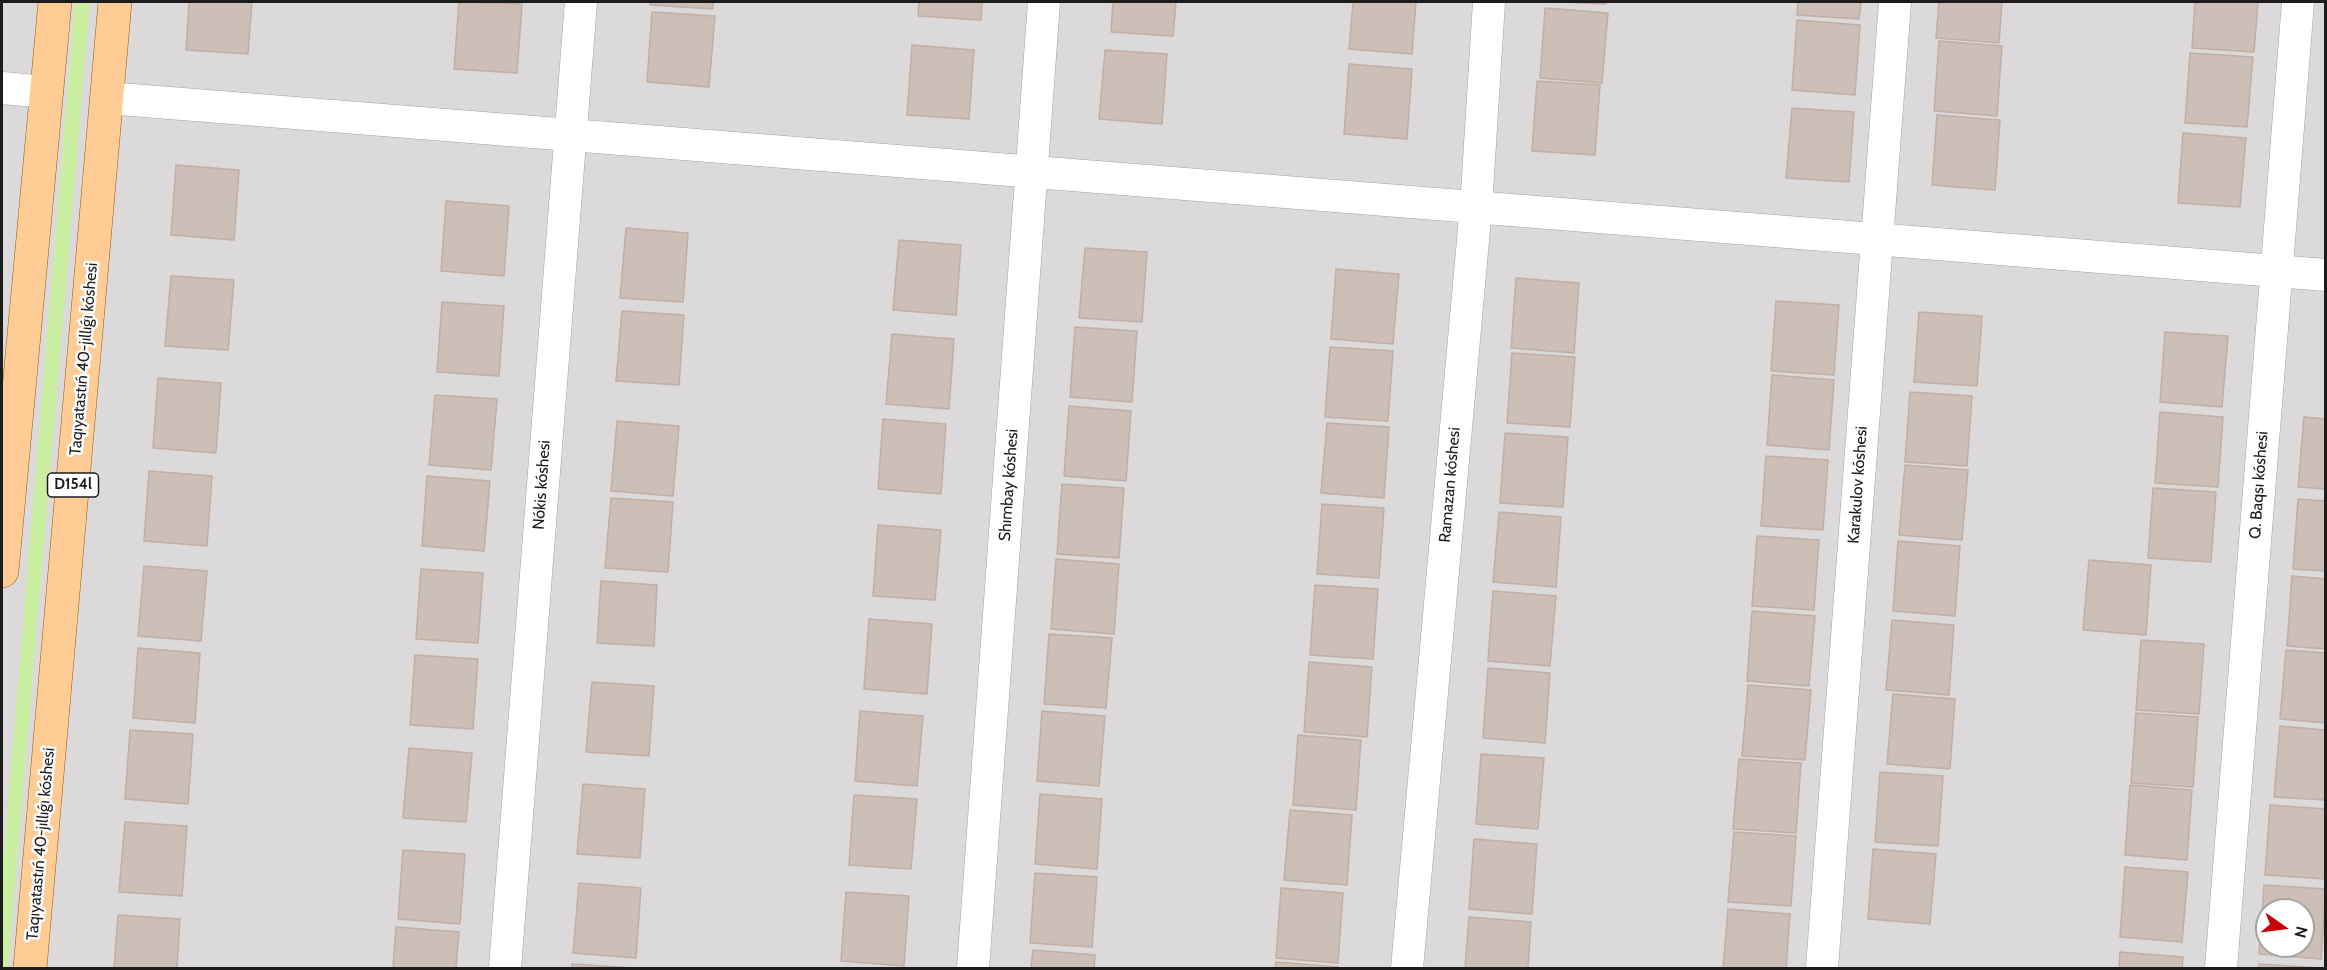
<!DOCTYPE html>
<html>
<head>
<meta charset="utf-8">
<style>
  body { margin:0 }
  #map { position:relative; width:2327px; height:970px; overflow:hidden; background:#efe9e1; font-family:Cabin,sans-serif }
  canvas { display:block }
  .frame { position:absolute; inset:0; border:3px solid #1c1c1c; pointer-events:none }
  .north { position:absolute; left:2255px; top:898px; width:60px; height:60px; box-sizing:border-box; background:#fff; border:2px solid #a4a4a4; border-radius:50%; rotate:104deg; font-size:16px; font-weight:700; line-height:24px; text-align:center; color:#1c1c1c }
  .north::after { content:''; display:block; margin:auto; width:21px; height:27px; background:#c9000b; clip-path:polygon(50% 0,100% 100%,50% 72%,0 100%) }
</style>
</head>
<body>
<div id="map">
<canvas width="2327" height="970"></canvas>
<div class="frame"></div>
<div class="north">N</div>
</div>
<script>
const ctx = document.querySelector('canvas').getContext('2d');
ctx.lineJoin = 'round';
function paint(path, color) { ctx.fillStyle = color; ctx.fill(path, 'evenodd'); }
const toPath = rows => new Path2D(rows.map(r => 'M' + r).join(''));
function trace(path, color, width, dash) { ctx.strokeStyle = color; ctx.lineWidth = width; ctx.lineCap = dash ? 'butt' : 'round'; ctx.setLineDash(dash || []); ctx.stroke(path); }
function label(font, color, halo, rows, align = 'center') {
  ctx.font = font + ' Cabin,sans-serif'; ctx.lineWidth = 5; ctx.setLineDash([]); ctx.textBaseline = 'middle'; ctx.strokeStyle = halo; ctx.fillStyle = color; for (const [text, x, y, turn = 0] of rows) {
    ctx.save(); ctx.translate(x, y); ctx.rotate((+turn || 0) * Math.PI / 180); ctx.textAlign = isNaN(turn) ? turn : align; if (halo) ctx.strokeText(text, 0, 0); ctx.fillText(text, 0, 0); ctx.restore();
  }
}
const residential = toPath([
  [2,2,2325,2,2325,968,2,968],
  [2267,910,2303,910,2303,946,2267,946]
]);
const grass = toPath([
  [75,2,90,2,8,968,2,968,2,877]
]);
const building = toPath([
  [189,2,252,2,248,54,186,50,189,2],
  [459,2,522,4,517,73,454,69,459,2],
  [651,2,713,2,713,9,650,5,651,2],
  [919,2,982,2,981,20,918,16,919,2],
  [1113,2,1176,2,1173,36,1111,32,1113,2],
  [1353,2,1416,2,1412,54,1349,49,1353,2],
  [1564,2,1607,2,1606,4,1564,2],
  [1798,2,1861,2,1859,19,1797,15,1798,2],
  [1939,2,2002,2,1999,43,1936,38,1939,2],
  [2195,2,2258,2,2254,52,2192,48,2195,2],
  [1545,8,1608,13,1602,83,1540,78,1545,8],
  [652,12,715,16,709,87,647,82,652,12],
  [1797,20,1860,25,1855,95,1792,90,1797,20],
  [1939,41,2002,46,1997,116,1934,111,1939,41],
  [912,45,974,50,969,119,907,115,912,45],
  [1105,50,1167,54,1162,124,1099,119,1105,50],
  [2190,53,2253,57,2247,127,2185,123,2190,53],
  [1349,64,1412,69,1407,139,1344,134,1349,64],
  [1537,81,1600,85,1595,155,1532,151,1537,81],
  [1792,108,1854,112,1849,182,1786,178,1792,108],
  [1937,115,2000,120,1995,190,1932,185,1937,115],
  [2183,133,2246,138,2240,207,2178,203,2183,133],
  [176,165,239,170,234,240,171,235,176,165],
  [446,201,509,206,504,276,441,271,446,201],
  [626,228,688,233,683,302,620,298,626,228],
  [899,240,961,245,956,315,893,310,899,240],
  [1085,248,1147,252,1142,322,1079,318,1085,248],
  [1336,269,1399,274,1393,344,1331,339,1336,269],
  [171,276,234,280,228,350,165,346,171,276],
  [1516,278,1579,283,1574,353,1511,348,1516,278],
  [1776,301,1839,305,1834,375,1771,371,1776,301],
  [442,302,504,306,499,376,437,372,442,302],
  [622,311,684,315,679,385,616,381,622,311],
  [1919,312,1982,316,1977,386,1914,382,1919,312],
  [1075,327,1137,331,1132,402,1070,397,1075,327],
  [2165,332,2228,336,2222,407,2160,402,2165,332],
  [892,334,954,339,949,409,886,404,892,334],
  [1330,347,1393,351,1388,421,1325,417,1330,347],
  [1512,353,1575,357,1570,427,1507,423,1512,353],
  [1772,375,1834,380,1829,450,1767,445,1772,375],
  [158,378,221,383,216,453,153,448,158,378],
  [1910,392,1972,396,1967,466,1905,462,1910,392],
  [435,395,497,399,491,470,429,465,435,395],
  [1069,406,1131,411,1126,481,1064,476,1069,406],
  [2160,412,2223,417,2218,487,2155,483,2160,412],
  [2304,417,2326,419,2326,489,2298,487,2304,417],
  [883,419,946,424,941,494,878,489,883,419],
  [617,421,679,426,673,496,611,491,617,421],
  [1327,423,1389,427,1384,498,1321,493,1327,423],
  [1505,433,1568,437,1563,507,1500,503,1505,433],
  [1766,456,1828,460,1823,530,1761,526,1766,456],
  [1905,465,1968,470,1962,540,1899,535,1905,465],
  [149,471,212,476,207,546,144,541,149,471],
  [427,476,490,481,484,551,422,546,427,476],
  [1062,484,1124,488,1119,558,1057,554,1062,484],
  [2153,488,2216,492,2211,562,2148,558,2153,488],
  [611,498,673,502,668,572,605,568,611,498],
  [2298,499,2326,501,2326,571,2293,569,2298,499],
  [1322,504,1384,508,1379,578,1317,574,1322,504],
  [1499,512,1561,517,1556,587,1493,582,1499,512],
  [878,525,941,530,935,600,873,596,878,525],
  [1757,536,1819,540,1814,610,1752,606,1757,536],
  [1898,541,1960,546,1955,616,1893,611,1898,541],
  [1056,559,1119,564,1114,634,1051,629,1056,559],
  [2089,560,2151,565,2146,635,2083,630,2089,560],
  [144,566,207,571,201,641,138,636,144,566],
  [421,569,483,573,478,643,416,639,421,569],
  [2292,576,2326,579,2326,649,2287,646,2292,576],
  [601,581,657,585,654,646,597,643,601,581],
  [1315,585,1378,589,1373,659,1310,655,1315,585],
  [1493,591,1556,596,1550,666,1488,661,1493,591],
  [1752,611,1815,616,1809,686,1747,681,1752,611],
  [869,619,932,624,927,694,864,689,869,619],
  [1892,620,1954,625,1949,695,1886,690,1892,620],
  [1049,634,1112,638,1106,708,1044,704,1049,634],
  [2141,640,2204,644,2199,714,2136,710,2141,640],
  [138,648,200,653,195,723,133,718,138,648],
  [2286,650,2326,653,2326,723,2280,719,2286,650],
  [415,655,478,659,473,729,410,725,415,655],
  [1309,662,1372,667,1367,737,1304,732,1309,662],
  [1488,668,1550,673,1545,743,1483,738,1488,668],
  [592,682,654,686,649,756,586,752,592,682],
  [1748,685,1811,690,1805,760,1742,756,1748,685],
  [1893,694,1955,699,1950,769,1887,764,1893,694],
  [860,711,923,716,917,786,855,781,860,711],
  [1042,711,1105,716,1099,786,1037,781,1042,711],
  [2136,713,2198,717,2193,787,2131,783,2136,713],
  [2280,726,2326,730,2326,800,2274,797,2280,726],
  [130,730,193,734,188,804,125,799,130,730],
  [1298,735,1361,740,1356,810,1293,805,1298,735],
  [409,748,472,753,466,822,403,818,409,748],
  [1481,754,1544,758,1538,829,1476,824,1481,754],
  [1739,759,1801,763,1796,833,1733,829,1739,759],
  [1880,772,1943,776,1938,846,1875,842,1880,772],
  [583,784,645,789,640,858,577,854,583,784],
  [2130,785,2192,790,2187,860,2125,855,2130,785],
  [1040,794,1102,799,1097,869,1035,864,1040,794],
  [854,795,917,799,911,869,849,865,854,795],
  [2270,805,2326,809,2326,879,2265,875,2270,805],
  [1290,810,1352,815,1347,885,1284,880,1290,810],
  [125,822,187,826,182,896,119,892,125,822],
  [1734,832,1796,836,1791,906,1728,902,1734,832],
  [1474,839,1537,844,1532,914,1469,909,1474,839],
  [1873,849,1936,854,1930,924,1868,919,1873,849],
  [403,850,465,854,460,924,398,919,403,850],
  [2125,867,2188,872,2182,942,2120,937,2125,867],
  [1035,873,1097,877,1092,947,1030,943,1035,873],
  [579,883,641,888,636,958,573,953,579,883],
  [2264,885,2326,889,2321,959,2259,954,2264,885],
  [2267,910,2303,910,2303,946,2267,946,2267,910],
  [1281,888,1343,893,1338,963,1276,958,1281,888],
  [846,892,909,896,904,966,841,961,846,892],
  [1728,909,1790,914,1786,968,1723,968,1728,909],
  [118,915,180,919,177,968,114,968,118,915],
  [1469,917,1531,922,1528,968,1465,968,1469,917],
  [396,927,459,932,456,968,393,968,396,927],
  [1033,950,1095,955,1094,968,1031,968,1033,950],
  [2120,952,2183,957,2182,968,2119,968,2120,952],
  [1276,962,1338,967,1338,968,1275,968,1276,962],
  [572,964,634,968,572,968,572,964],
  [2259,964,2321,968,2259,968,2259,964]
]);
const street = toPath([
  [2,88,47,92],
  [107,98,2326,275],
  [505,968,581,2],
  [973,968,1044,2],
  [1407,968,1476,207,1489,2],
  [1822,968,1895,2],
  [2221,968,2298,2]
]);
const primary = toPath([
  [2,571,55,2],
  [30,968,115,2]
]);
const shields = [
  [73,485,51]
];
const shieldNames = [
  ["D154l",73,485]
];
const streetNames = [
  ["Taqıyatastıń 40-jıllıǵı kóshesi",84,359,-85],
  ["Nókis kóshesi",542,485,-86],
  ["Shımbay kóshesi",1009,485,-86],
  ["Ramazan kóshesi",1450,485,-85],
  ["Karakulov kóshesi",1858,485,-86],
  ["Q. Baqsı kóshesi",2259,485,-86],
  ["Taqıyatastıń 40-jıllıǵı kóshesi",41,844,-85]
];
paint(residential, '#dbd9d9');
paint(grass, '#cbefa1');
paint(building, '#cbbfb7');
trace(building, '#c2aea2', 1.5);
trace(street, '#a3a3a3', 33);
trace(primary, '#955b00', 34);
trace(street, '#fff', 32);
trace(primary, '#ffcc96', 33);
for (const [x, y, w] of shields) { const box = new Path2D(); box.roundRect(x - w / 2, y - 12, w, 24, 4.5); ctx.fillStyle = '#fff'; ctx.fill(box); trace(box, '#1c1c1c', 1.5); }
label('bold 15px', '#1c1c1c', null, shieldNames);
label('16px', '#1c1c1c', '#fff', streetNames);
</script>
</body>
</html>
